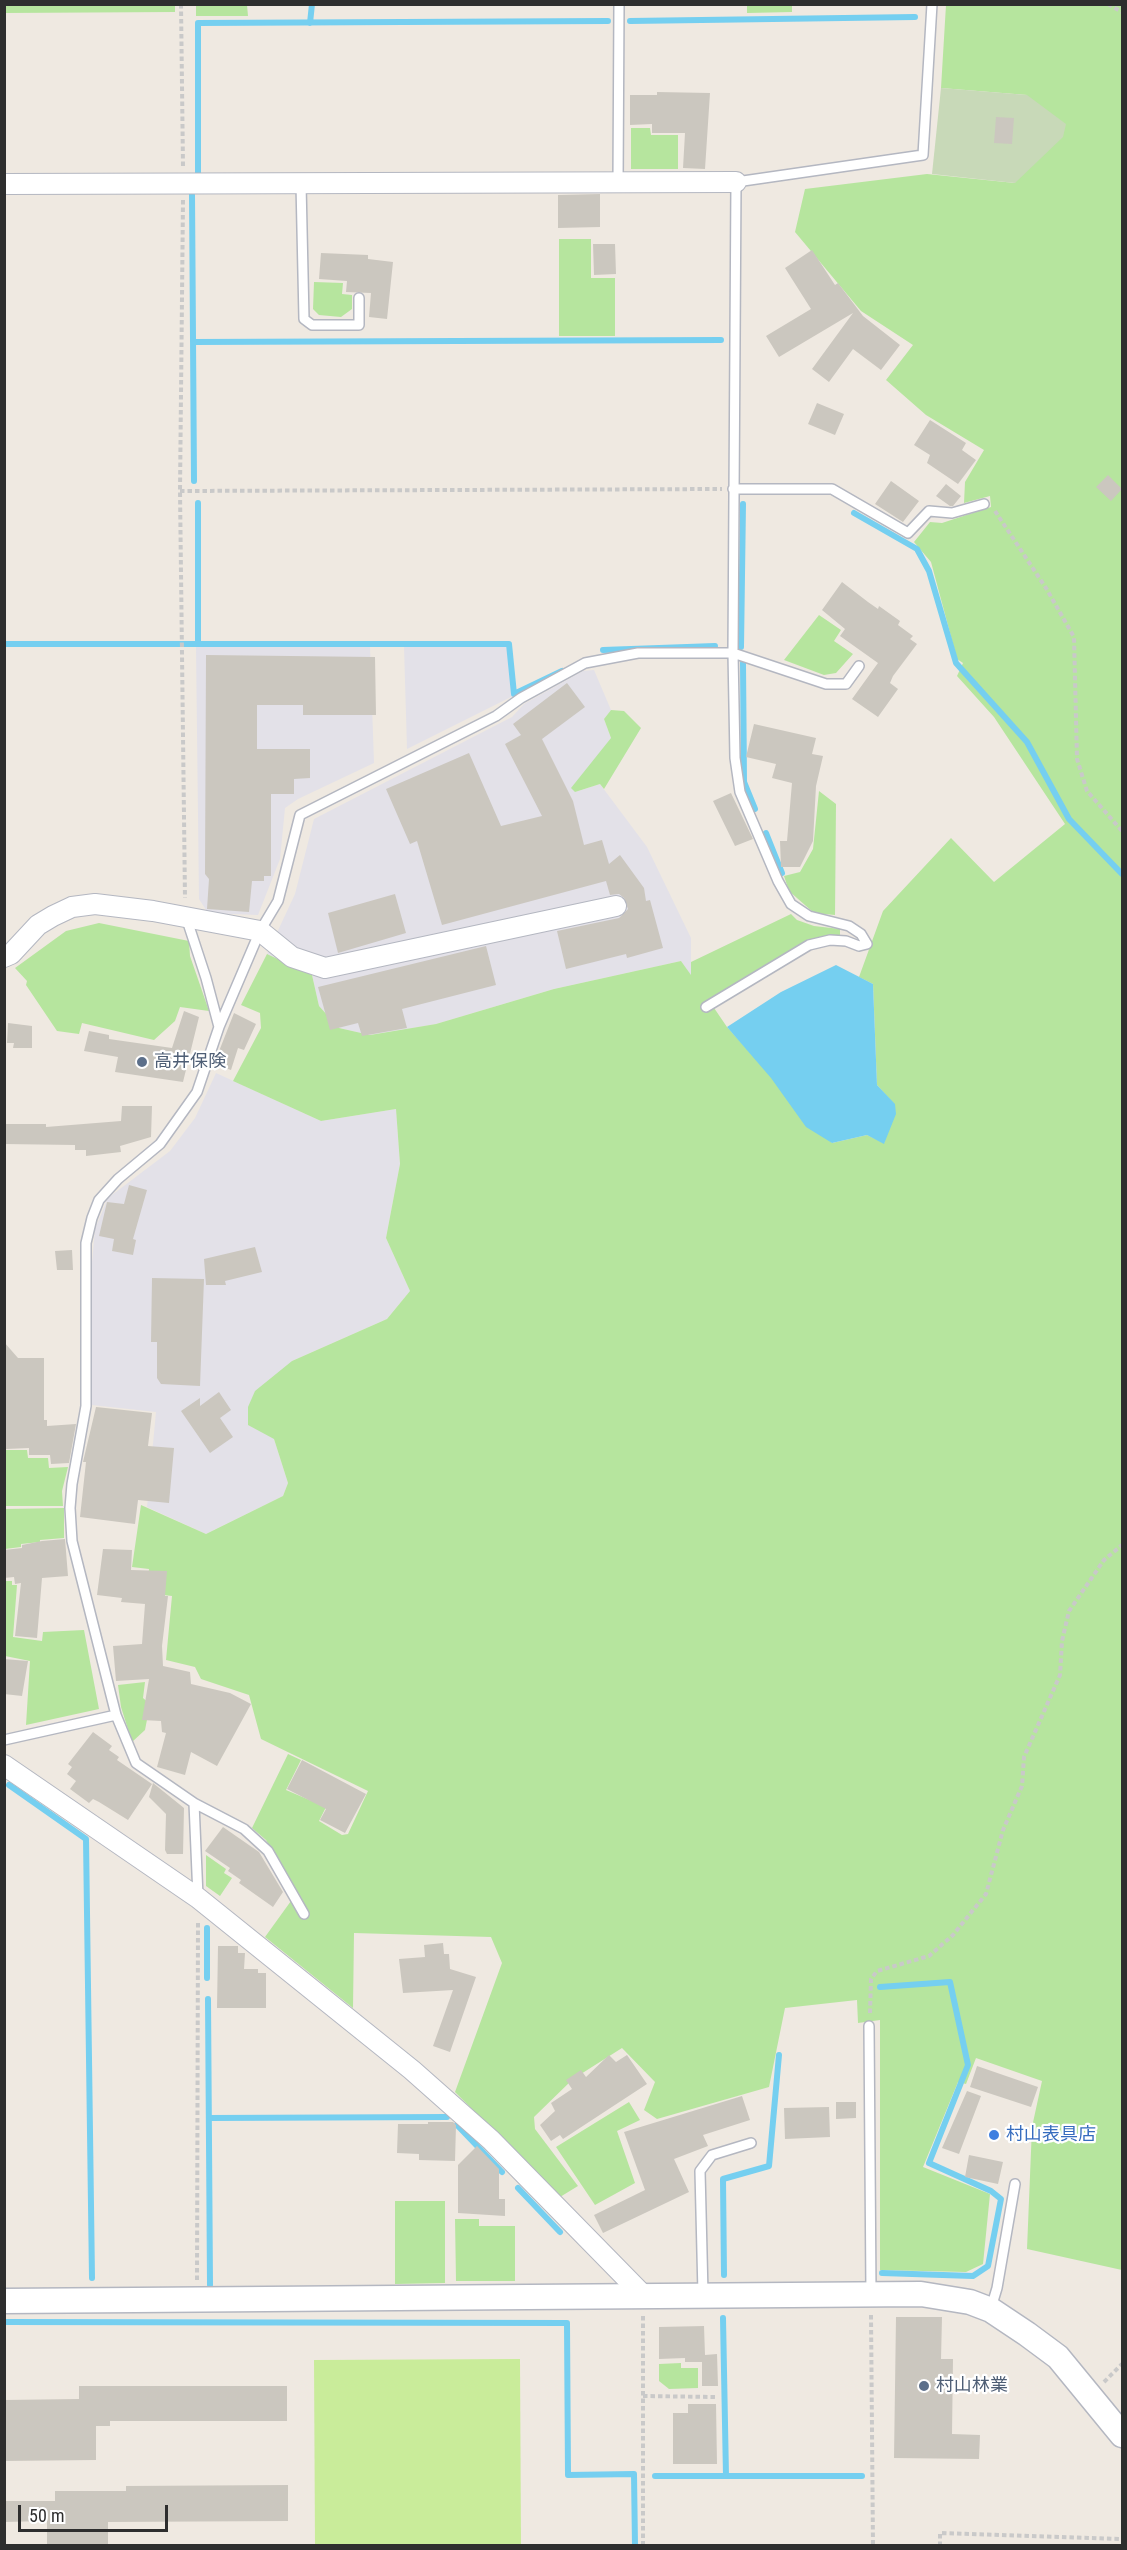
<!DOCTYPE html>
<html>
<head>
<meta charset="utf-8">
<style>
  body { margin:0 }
  #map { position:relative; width:1127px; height:2550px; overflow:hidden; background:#efe9e1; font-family:"Roboto Condensed",sans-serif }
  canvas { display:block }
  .frame { position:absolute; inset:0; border:6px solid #2e2e2e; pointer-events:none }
  .scale { position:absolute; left:18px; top:2505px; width:150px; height:27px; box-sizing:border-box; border:3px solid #2e2e2e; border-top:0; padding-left:8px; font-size:18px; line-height:21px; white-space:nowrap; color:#2e2e2e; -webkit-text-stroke:4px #fff; paint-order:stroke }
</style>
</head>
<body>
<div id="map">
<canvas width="1127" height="2550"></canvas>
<div class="frame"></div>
<div class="scale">50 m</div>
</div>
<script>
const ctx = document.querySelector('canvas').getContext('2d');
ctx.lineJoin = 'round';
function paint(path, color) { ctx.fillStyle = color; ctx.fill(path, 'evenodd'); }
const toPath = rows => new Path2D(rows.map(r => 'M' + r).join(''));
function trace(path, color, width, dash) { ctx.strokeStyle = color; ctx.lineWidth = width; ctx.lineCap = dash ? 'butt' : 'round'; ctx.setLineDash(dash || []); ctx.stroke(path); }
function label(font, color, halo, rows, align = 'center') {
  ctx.font = font + ' "Roboto Condensed","Noto Sans JP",sans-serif'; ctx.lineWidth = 4.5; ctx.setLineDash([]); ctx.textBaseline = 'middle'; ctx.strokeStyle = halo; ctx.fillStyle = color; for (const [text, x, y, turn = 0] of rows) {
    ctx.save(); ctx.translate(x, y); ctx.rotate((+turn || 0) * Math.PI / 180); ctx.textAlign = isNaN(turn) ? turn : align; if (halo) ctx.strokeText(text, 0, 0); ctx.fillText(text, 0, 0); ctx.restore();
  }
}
const industrial = toPath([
  [404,646,507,646,513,696,407,749],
  [196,647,370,647,374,763,298,799,285,808,280,859,258,915,208,913,199,899],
  [594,670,611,710,604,719,611,738,575,792,600,784,647,847,691,938,691,976,681,961,554,989,436,1024,370,1035,339,1028,319,1006,312,975,267,954,295,894,314,819,512,717,524,704,583,671],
  [216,1073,321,1121,396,1109,400,1164,386,1238,410,1291,387,1319,292,1361,274,1439,288,1483,283,1496,206,1534,147,1507,156,1412,92,1405,92,1263,95,1229,108,1198,170,1151,195,1118]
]);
const green = toPath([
  [175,5,175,12,4,13,5,4],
  [196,5,247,5,248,16,196,16],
  [747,5,792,5,792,12,747,13],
  [946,5,1122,5,1122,2270,1027,2249,1032,2127,1042,2081,976,2058,966,2084,958,2082,923,2167,990,2194,983,2264,966,2272,880,2270,880,2020,858,2023,857,2000,785,2008,769,2087,657,2119,644,2110,655,2082,622,2048,573,2079,534,2117,535,2129,578,2186,560,2197,455,2092,502,1963,491,1937,354,1933,353,2008,265,1937,296,1894,266,1840,252,1828,288,1754,301,1760,286,1790,326,1807,319,1821,342,1835,348,1834,368,1791,261,1739,249,1695,201,1679,195,1667,166,1660,172,1596,147,1593,149,1569,132,1567,141,1505,206,1534,283,1496,288,1483,274,1439,248,1425,248,1407,255,1391,292,1361,387,1319,410,1291,386,1238,400,1164,396,1109,321,1121,233,1081,261,1028,260,1013,241,1005,267,954,312,975,319,1006,339,1028,370,1035,436,1024,554,989,681,961,691,975,691,962,791,914,797,920,814,926,840,929,840,935,809,940,710,1002,727,1027,832,1143,867,1135,884,1143,895,1105,877,1085,873,984,859,977,883,911,951,838,994,882,1065,824,994,717,957,676,963,663,957,659,931,562,914,542,930,522,942,523,991,507,990,496,964,503,965,482,984,450,926,415,886,380,913,345,861,311,795,232,805,189,927,174,1015,183,1027,95,941,88],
  [631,128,650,128,651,135,678,135,678,169,631,169],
  [559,239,591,239,591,278,615,278,615,336,559,336],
  [314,282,343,283,342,294,352,295,352,309,341,317,319,315,313,309],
  [819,615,841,630,834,641,853,654,836,673,824,675,784,660],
  [611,710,624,711,641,728,604,789,600,784,575,792,571,788,611,738,604,719],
  [819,791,836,804,835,915,814,913,789,891,784,876,800,872,813,849],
  [99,923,189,941,190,956,209,1011,180,1007,175,1021,154,1040,82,1023,79,1034,57,1031,26,985,27,981,15,968,66,931],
  [5,1450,27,1450,28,1458,48,1458,49,1468,68,1467,62,1491,63,1506,5,1506],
  [64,1508,64,1538,40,1540,40,1542,21,1544,21,1547,5,1549,4,1509],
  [5,1581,12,1581,12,1585,17,1585,13,1637,42,1641,43,1632,84,1630,99,1709,26,1725,30,1661,5,1656],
  [145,1682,143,1698,150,1704,145,1730,132,1742,121,1707,118,1685],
  [206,1855,226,1869,224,1873,232,1878,220,1896,206,1886],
  [629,2102,640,2120,617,2131,635,2183,595,2205,556,2147],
  [395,2201,445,2201,445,2283,395,2284],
  [455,2219,479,2219,479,2226,515,2226,515,2281,456,2281],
  [681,2363,681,2368,698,2368,698,2388,669,2389,659,2381,659,2364]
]);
const cemetery = toPath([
  [941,88,1027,95,1066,124,1063,137,1015,183,932,174]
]);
const pitch = toPath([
  [520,2359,521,2545,315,2545,314,2360]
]);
const water = toPath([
  [836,965,873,984,877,1085,895,1104,896,1114,884,1144,867,1135,832,1143,806,1127,771,1078,727,1027,781,992]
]);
const stream = toPath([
  [630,21,915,17],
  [310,23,312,4],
  [198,174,198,23,608,21],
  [192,195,194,481],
  [193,342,721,340],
  [198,503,198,642],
  [854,513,917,549,929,571,956,663,1027,742,1069,819,1122,874],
  [4,644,509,644,514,694,562,671],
  [741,647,743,504],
  [603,650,715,646],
  [743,663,744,782,755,809],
  [766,833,782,873],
  [9,1785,86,1839,92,2278],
  [207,1928,207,1978],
  [880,1987,950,1982,968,2065,929,2163,991,2191,1001,2199,988,2266,973,2276,882,2273],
  [208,1999,210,2285],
  [209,2118,447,2117],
  [457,2125,502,2172],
  [518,2188,560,2232],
  [724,2275,723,2179,769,2166,779,2055],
  [723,2318,726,2476],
  [4,2322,567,2323,568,2475,634,2474,635,2546],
  [655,2476,862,2476]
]);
const building = toPath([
  [657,92,710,93,705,169,683,168,685,133,652,133,652,124,630,125,630,95,657,95],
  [996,117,1014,118,1012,144,994,143],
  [600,194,600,227,558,228,558,195],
  [593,244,615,244,616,274,594,275],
  [812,250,835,285,838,283,863,316,900,345,881,370,853,349,829,382,812,369,853,313,779,357,766,336,811,309,785,268],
  [321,253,368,255,368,259,393,262,387,319,369,317,371,293,346,292,347,281,319,279],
  [817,403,844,414,835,435,808,424],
  [930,420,966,443,962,450,976,460,958,484,927,463,930,455,914,445],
  [1108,475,1122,489,1111,501,1096,487],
  [891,481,919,501,903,522,875,504],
  [946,484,961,496,953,506,950,506,936,496],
  [842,582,868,602,878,609,879,606,900,621,898,625,913,636,910,639,917,644,893,676,890,683,898,689,878,717,852,699,878,663,840,636,845,629,822,610],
  [206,655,375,657,376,715,303,715,303,705,257,705,257,749,310,749,310,778,294,779,294,794,271,794,271,876,264,876,264,881,252,881,249,912,207,909,209,879,205,874],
  [567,683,585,707,542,739,573,801,584,845,602,840,609,864,620,855,644,888,646,901,650,900,663,948,627,958,626,954,566,969,557,931,619,918,628,909,624,898,619,894,610,895,606,881,442,925,417,841,410,844,386,789,469,753,501,826,542,816,505,744,521,735,513,724],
  [754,724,816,738,812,754,823,756,816,786,813,841,800,867,781,867,780,841,787,841,792,783,772,778,776,764,746,757],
  [731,793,753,839,735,846,713,801],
  [395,894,406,933,338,953,328,913],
  [486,946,496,985,402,1009,407,1028,362,1036,358,1023,330,1030,318,987],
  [184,1011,199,1017,183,1082,115,1072,118,1057,84,1051,89,1031,109,1035,109,1039,172,1048],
  [234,1013,256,1024,244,1050,238,1048,231,1070,214,1064],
  [8,1023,32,1026,32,1048,13,1048,14,1043,7,1043],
  [122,1106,152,1106,151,1137,120,1146,121,1152,86,1156,86,1150,75,1150,75,1145,4,1144,4,1124,46,1124,46,1127,121,1121],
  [129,1185,147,1190,133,1239,136,1240,133,1255,112,1251,114,1239,99,1236,107,1202,124,1204],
  [255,1247,262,1272,225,1281,226,1285,206,1285,204,1259],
  [72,1250,73,1270,57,1270,55,1251],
  [152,1278,204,1279,200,1386,161,1384,157,1378,157,1342,151,1342],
  [4,1342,18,1358,44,1358,44,1420,47,1420,47,1426,76,1424,69,1463,51,1464,50,1455,29,1455,29,1448,6,1449],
  [219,1392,231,1410,220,1418,233,1437,210,1453,181,1411,200,1398,200,1406],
  [96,1407,152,1413,148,1446,174,1448,169,1503,138,1500,135,1524,80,1517,86,1462,83,1462],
  [65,1539,68,1576,42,1578,37,1638,15,1636,21,1583,15,1584,14,1577,4,1578,4,1550,22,1548,22,1545,42,1541],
  [103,1549,132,1550,131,1570,167,1571,165,1596,168,1596,162,1646,163,1666,190,1672,191,1684,230,1693,251,1704,217,1766,191,1752,185,1775,157,1767,166,1733,162,1732,161,1721,142,1720,149,1679,116,1681,113,1646,142,1644,145,1604,121,1602,122,1598,97,1595],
  [4,1659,28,1661,22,1696,4,1694],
  [93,1732,112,1746,109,1750,119,1757,117,1760,152,1784,128,1820,99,1802,93,1799,89,1803,70,1789,76,1781,67,1774,72,1767,68,1764],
  [302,1760,366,1794,345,1833,320,1820,326,1809,287,1789],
  [153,1783,184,1808,183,1854,167,1854,165,1850,166,1814,149,1797],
  [223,1827,259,1852,283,1892,273,1907,239,1883,241,1880,228,1871,230,1868,205,1851],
  [443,1943,444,1954,449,1954,450,1969,476,1977,450,2052,433,2046,453,1990,403,1993,399,1959,425,1957,424,1945],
  [218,1946,238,1946,238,1953,245,1953,244,1969,258,1969,258,1973,266,1973,266,2008,217,2008],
  [609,2055,616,2062,627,2055,647,2084,563,2139,560,2135,551,2141,540,2125,555,2111,551,2103,572,2089,566,2080,581,2070,586,2077],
  [977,2066,1038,2087,1031,2107,970,2087],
  [967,2091,981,2096,959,2154,942,2148],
  [742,2096,750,2120,703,2135,708,2146,674,2159,689,2192,603,2233,594,2215,645,2190,624,2132],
  [836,2102,856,2102,856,2118,836,2119],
  [829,2107,830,2137,785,2139,784,2108],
  [428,2122,453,2122,456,2125,455,2161,419,2160,419,2154,397,2153,398,2124,428,2124],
  [477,2146,499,2169,499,2199,505,2199,505,2216,458,2213,458,2165],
  [969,2155,1003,2162,998,2184,965,2177],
  [896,2317,942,2317,941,2359,953,2359,952,2434,980,2435,979,2459,894,2458],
  [704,2326,705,2355,717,2354,718,2386,702,2386,702,2362,685,2362,685,2358,659,2359,659,2327],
  [79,2386,287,2386,287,2421,110,2421,110,2426,96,2426,96,2460,4,2461,4,2400,79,2399],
  [688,2404,716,2404,717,2464,673,2464,673,2413,688,2413],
  [288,2485,288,2521,108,2522,108,2546,47,2546,47,2521,4,2522,4,2501,55,2501,55,2491,126,2491,126,2486]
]);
const path = toPath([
  [181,4,183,166],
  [1108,4,1122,12],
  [183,200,180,491,185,898],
  [180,491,722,489],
  [995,511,1046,588,1074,637,1077,759,1087,791,1122,831],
  [870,2013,871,1979,877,1971,929,1956,953,1935,986,1894,1003,1830,1022,1786,1024,1757,1060,1675,1062,1641,1069,1611,1104,1560,1122,1545],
  [197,2280,198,1921],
  [871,2315,873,2546],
  [643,2316,643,2546],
  [1104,2382,1122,2364],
  [643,2396,715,2397],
  [940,2546,940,2533,1122,2539]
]);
const service = toPath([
  [618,183,619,4],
  [301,184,304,319,312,325,359,325,359,298],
  [733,489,832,489,908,533,929,511,952,513,984,504],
  [186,917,206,978,219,1027],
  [706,1007,809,945,830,940,846,941,859,946,867,944,861,934,849,926,809,916,791,904,778,881,740,792,735,758,733,653,736,182,923,155,932,4],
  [116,1715,136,1763,194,1803,198,1897],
  [4,1740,116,1715,72,1541,70,1508,72,1484,86,1406,86,1243,92,1218,99,1200,118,1179,160,1144,197,1092,219,1027,260,931,278,901,300,815,496,716,521,698,585,663,638,653,733,653,826,684,846,684,859,666],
  [194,1803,244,1829,268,1851,304,1914],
  [869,2026,871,2294],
  [703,2294,700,2171,712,2155,751,2143],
  [991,2308,997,2288,1015,2184]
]);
const minor = toPath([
  [4,184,736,182],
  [4,957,11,954,38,925,53,916,72,907,95,904,153,911,260,931,292,957,325,968,616,906],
  [4,1765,198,1898,412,2070,491,2140,643,2295]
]);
const tertiary = toPath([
  [4,2301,921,2294,970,2302,991,2310,1027,2334,1058,2357,1122,2435]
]);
const markers = [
  [142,1062,6,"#5c6f8a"],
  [994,2135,6,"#3f7fe0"],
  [924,2386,6,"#5c6f8a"]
];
const serviceNames = [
  ["高井保険",154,1062],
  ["村山林業",936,2386]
];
const shopNames = [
  ["村山表具店",1006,2135]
];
paint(industrial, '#e3e1e8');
paint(green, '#b6e59e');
paint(cemetery, '#c8d9b8');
paint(pitch, '#c9ec9a');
paint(water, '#75cff0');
trace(stream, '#75cff0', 6);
paint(building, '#cbc7bf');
trace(service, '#b4b7c1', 12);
trace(minor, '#b4b7c1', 22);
trace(tertiary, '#b4b7c1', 27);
trace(path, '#c9c9c9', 4, [4.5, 3]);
trace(service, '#fff', 9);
trace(minor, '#fff', 20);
trace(tertiary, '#fff', 24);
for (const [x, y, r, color] of markers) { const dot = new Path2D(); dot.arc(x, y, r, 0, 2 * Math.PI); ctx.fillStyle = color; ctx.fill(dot); trace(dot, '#fff', 2); }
label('18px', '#4e5e75', '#fff', serviceNames, 'left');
label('18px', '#366cbe', '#fff', shopNames, 'left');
</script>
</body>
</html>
